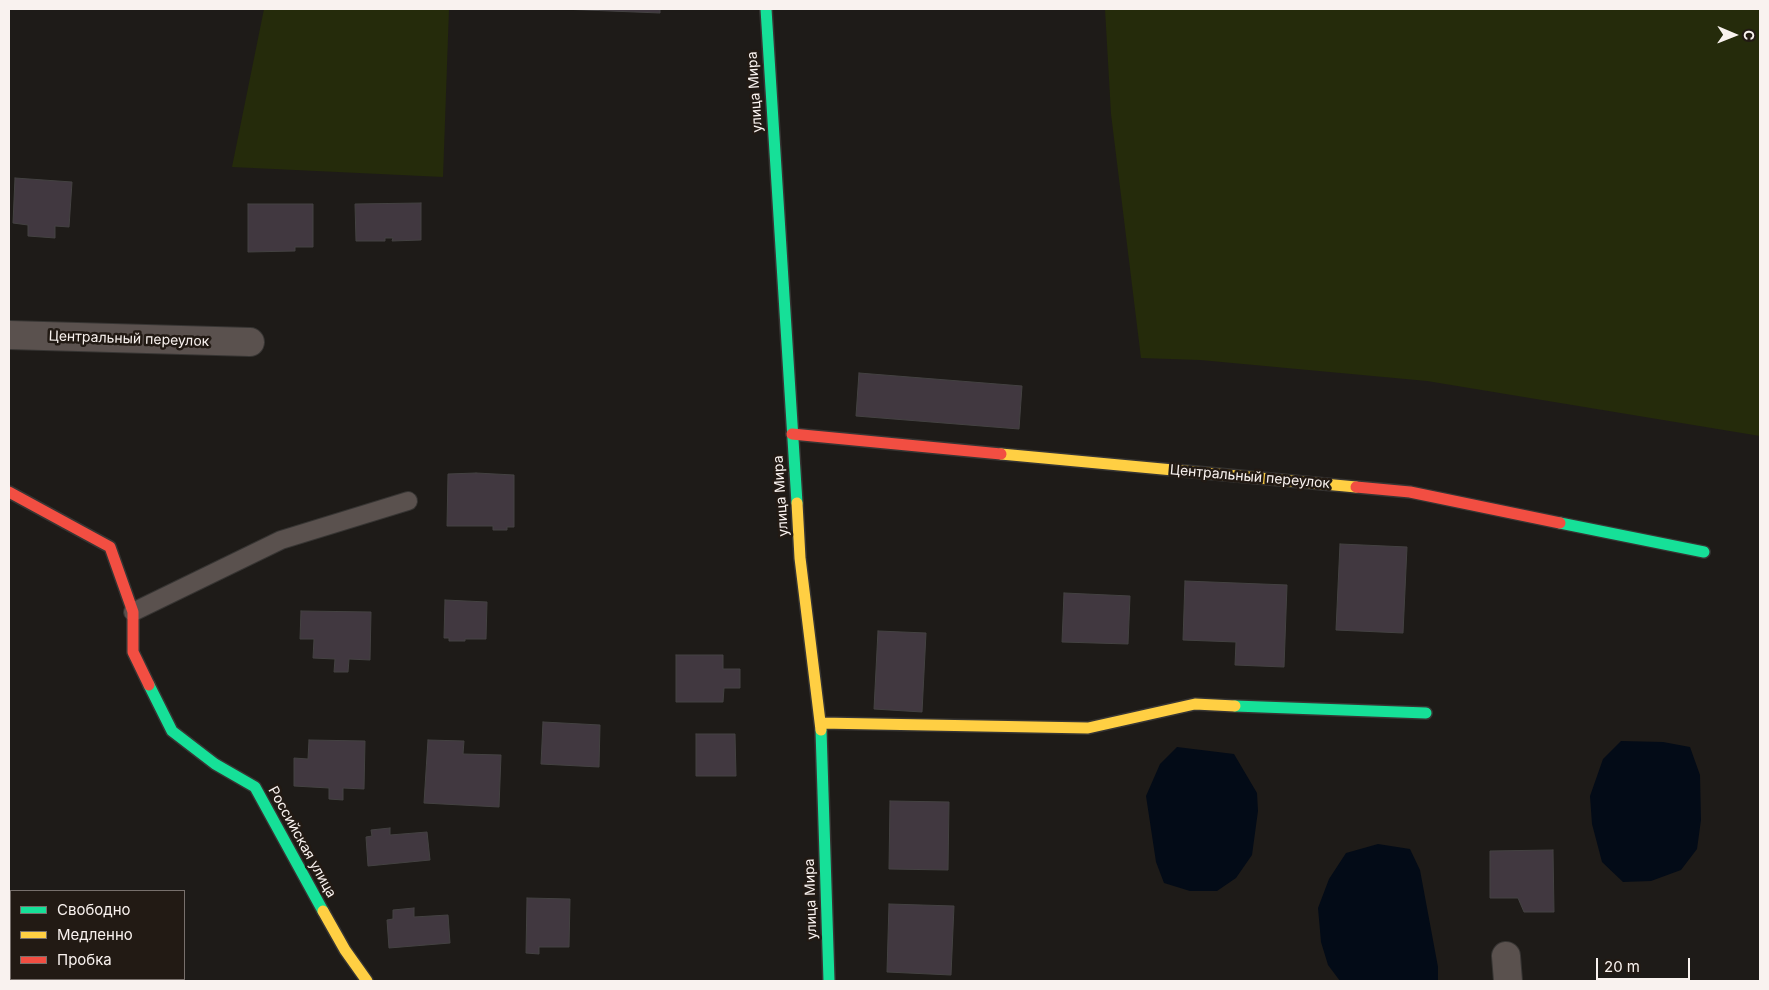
<!DOCTYPE html>
<html>
<head>
<meta charset="utf-8">
<style>
  body { margin:0 }
  #map { position:relative; width:1769px; height:990px; overflow:hidden; background:#1e1b18; font-family:Inter,sans-serif }
  canvas { display:block }
  .frame { position:absolute; inset:0; border:10px solid #f9f2ef; pointer-events:none }
  .legend { position:absolute; left:10px; top:890px; width:175px; height:90px; box-sizing:border-box; background:#221a14; border:1px solid #78706c; margin:0; padding:6px 9px; list-style:none; font-size:15px; color:#f9f2ef }
  .legend li { display:flex; align-items:center; gap:10px; height:25px }
  .legend b { width:25px; border:1px solid #78706c }
  .north { position:absolute; left:1709px; top:10px; width:50px; height:50px; -webkit-text-stroke:4px #221a14; paint-order:stroke; rotate:91deg; font-size:14px; font-weight:700; line-height:20px; text-align:center; color:#f9f2ef }
  .north::after { content:''; display:block; margin:auto; width:18px; height:22px; background:#f9f2ef; clip-path:polygon(50% 0,100% 100%,50% 72%,0 100%) }
  .scale { position:absolute; left:1596px; top:958px; width:94px; height:22px; box-sizing:border-box; border:2px solid #f9f2ef; border-top:0; padding-left:6px; font-size:15px; line-height:18px; white-space:nowrap; color:#f9f2ef; -webkit-text-stroke:4px #221a14; paint-order:stroke }
</style>
</head>
<body>
<div id="map">
<canvas width="1769" height="990"></canvas>
<div class="frame"></div>
<ul class="legend">
<li><b style="height:6px;background:#16e098"></b>Свободно</li>
<li><b style="height:6px;background:#ffcf43"></b>Медленно</li>
<li><b style="height:6px;background:#f24e42"></b>Пробка</li>
</ul>
<div class="north">С</div>
<div class="scale">20 m</div>
</div>
<script>
const ctx = document.querySelector('canvas').getContext('2d');
ctx.lineJoin = 'round';
function paint(path, color) { ctx.fillStyle = color; ctx.fill(path, 'evenodd'); }
const toPath = rows => new Path2D(rows.map(r => 'M' + r).join(''));
function trace(path, color, width, dash) { ctx.strokeStyle = color; ctx.lineWidth = width; ctx.lineCap = dash ? 'butt' : 'round'; ctx.setLineDash(dash || []); ctx.stroke(path); }
function label(font, color, halo, rows, align = 'center') {
  ctx.font = font + ' Inter,sans-serif'; ctx.lineWidth = 5; ctx.setLineDash([]); ctx.textBaseline = 'middle'; ctx.strokeStyle = halo; ctx.fillStyle = color; for (const [text, x, y, turn = 0] of rows) {
    ctx.save(); ctx.translate(x, y); ctx.rotate((+turn || 0) * Math.PI / 180); ctx.textAlign = isNaN(turn) ? turn : align; if (halo) ctx.strokeText(text, 0, 0); ctx.fillText(text, 0, 0); ctx.restore();
  }
}
const green = toPath([
  [264,9,449,9,443,177,232,167],
  [1105,9,1760,9,1760,436,1427,381,1200,360,1141,358,1111,114]
]);
const water = toPath([
  [1621,741,1663,742,1690,747,1700,775,1701,820,1697,849,1681,870,1651,881,1623,882,1602,862,1592,824,1590,796,1603,759],
  [1177,747,1234,754,1257,793,1258,811,1252,855,1236,878,1217,891,1190,891,1164,883,1156,862,1146,796,1160,764],
  [1378,844,1410,849,1420,870,1438,967,1438,981,1340,981,1328,965,1321,942,1318,908,1329,879,1346,853]
]);
const building = toPath([
  [560,9,660,9,660,13,560,9],
  [15,178,72,182,69,227,55,226,55,238,28,236,28,225,13,223,15,178],
  [421,203,421,240,392,241,393,238,385,238,385,241,356,241,355,204,421,203],
  [248,204,313,204,313,247,295,247,295,251,248,252,248,204],
  [859,373,1022,386,1019,429,856,416,859,373],
  [476,473,514,475,514,527,507,527,507,530,493,530,493,526,447,526,448,474,476,473],
  [1340,544,1407,547,1403,633,1336,630,1340,544],
  [1185,581,1287,585,1284,667,1235,665,1236,642,1183,640,1185,581],
  [1064,593,1130,596,1128,644,1062,642,1064,593],
  [445,600,487,602,486,639,465,639,465,641,449,641,449,638,444,638,445,600],
  [301,611,371,612,370,660,349,659,348,672,334,672,335,659,313,658,314,639,300,639,301,611],
  [878,631,926,633,922,712,874,709,878,631],
  [676,655,723,655,723,669,740,669,740,688,724,688,723,702,676,702,676,655],
  [543,722,600,725,599,767,541,764,543,722],
  [696,734,735,734,736,776,696,776,696,734],
  [309,740,365,741,364,789,343,788,343,800,329,799,329,788,294,786,294,758,308,759,309,740],
  [428,740,464,741,463,754,501,755,499,807,424,803,428,740],
  [890,801,949,802,948,870,889,869,890,801],
  [390,828,390,835,427,832,430,860,368,866,366,837,372,836,371,830,390,828],
  [1553,850,1554,912,1524,912,1518,898,1490,898,1490,851,1553,850],
  [527,898,570,899,569,947,539,947,539,954,526,953,527,898],
  [889,904,954,906,951,975,887,972,889,904],
  [414,908,414,917,448,915,450,943,389,948,387,920,393,919,393,910,414,908]
]);
const lane = toPath([
  [133,612,281,540,408,501]
]);
const street = toPath([
  [9,335,250,342],
  [1506,956,1508,981]
]);
const fast = toPath([
  [766,9,797,503],
  [1560,523,1704,552],
  [149,685,172,731,215,764,255,787,323,911],
  [1235,706,1426,713],
  [821,730,829,981]
]);
const slow = toPath([
  [1001,454,1356,487],
  [797,503,800,558,821,730],
  [821,723,1088,728,1195,704,1235,706],
  [323,911,345,950,367,981]
]);
const jam = toPath([
  [792,434,1001,454],
  [1356,487,1410,492,1560,523],
  [9,492,110,547,133,612,133,652,149,685]
]);
const streetNames = [
  ["улица Мира",755,92,-94],
  ["Центральный переулок",129,339,2],
  ["Центральный переулок",1250,477,5],
  ["улица Мира",781,496,-94],
  ["Российская улица",302,842,61],
  ["улица Мира",811,899,-92]
];
paint(green, '#252b0b');
paint(water, '#030b17');
paint(building, '#413840');
trace(building, '#444242', 1);
trace(lane, '#373533', 20);
trace(street, '#373533', 30);
trace(fast, '#373533', 14);
trace(slow, '#373533', 14);
trace(jam, '#373533', 14);
trace(lane, '#5a514e', 18);
trace(street, '#5a514e', 28);
trace(fast, '#16e098', 11);
trace(slow, '#ffcf43', 11);
trace(jam, '#f24e42', 11);
label('14px', '#f9f2ef', '#221a14', streetNames);
</script>
</body>
</html>
